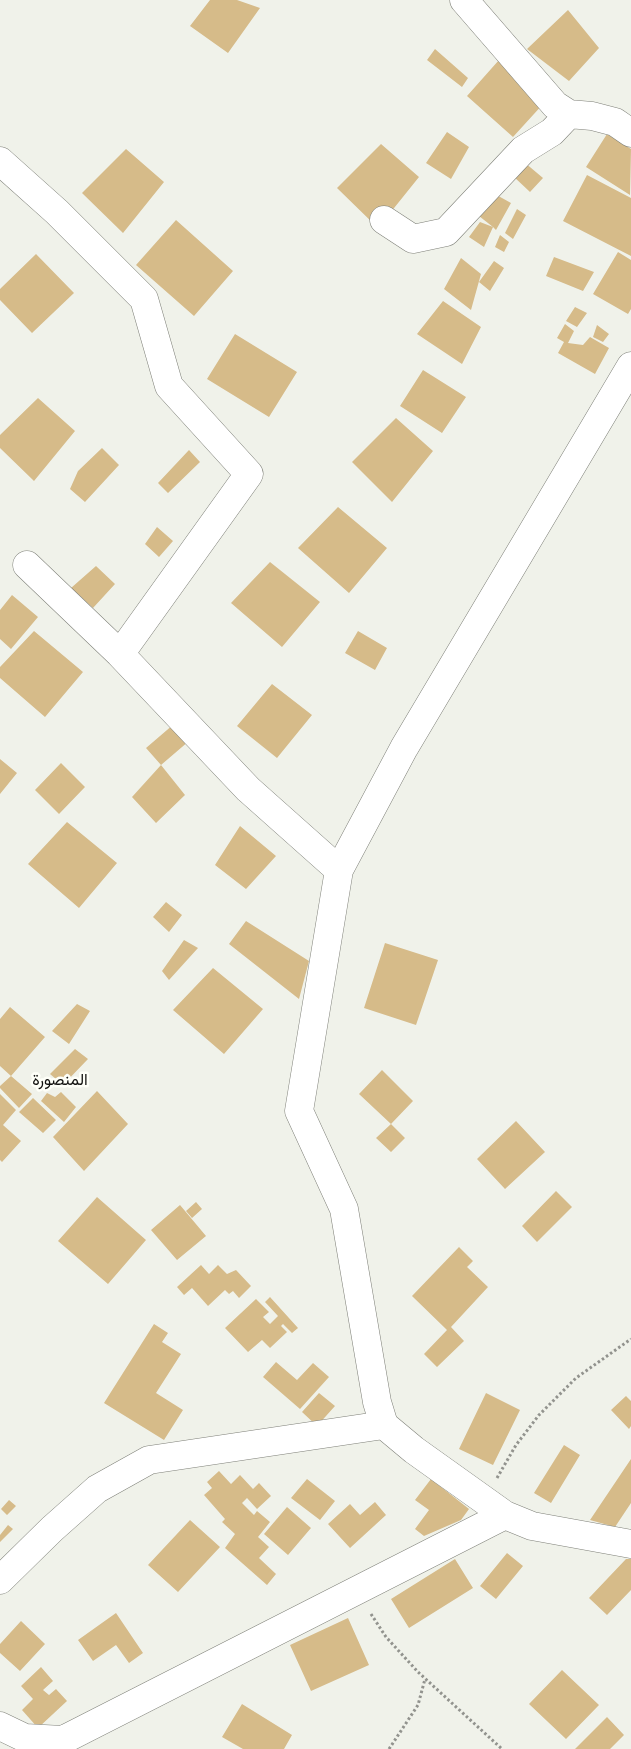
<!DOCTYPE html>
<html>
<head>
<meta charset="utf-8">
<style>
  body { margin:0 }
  canvas { display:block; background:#f0f2ea }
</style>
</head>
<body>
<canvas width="631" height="1749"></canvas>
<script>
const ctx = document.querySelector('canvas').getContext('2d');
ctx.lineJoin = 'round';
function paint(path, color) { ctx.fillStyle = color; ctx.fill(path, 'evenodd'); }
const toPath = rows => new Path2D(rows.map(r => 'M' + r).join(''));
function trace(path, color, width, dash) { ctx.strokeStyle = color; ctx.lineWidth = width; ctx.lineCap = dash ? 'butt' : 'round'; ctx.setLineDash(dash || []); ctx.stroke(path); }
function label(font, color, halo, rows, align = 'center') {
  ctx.font = font + ' "DM Sans",Vazirmatn,sans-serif'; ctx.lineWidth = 5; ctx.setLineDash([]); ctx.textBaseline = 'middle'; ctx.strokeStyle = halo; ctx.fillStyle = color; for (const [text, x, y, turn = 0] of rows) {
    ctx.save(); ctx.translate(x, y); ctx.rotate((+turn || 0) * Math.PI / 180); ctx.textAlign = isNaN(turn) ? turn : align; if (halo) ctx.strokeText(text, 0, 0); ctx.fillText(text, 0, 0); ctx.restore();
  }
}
const building = toPath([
  [210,0,237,0,260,8,228,53,190,26],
  [568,10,599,48,569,81,527,49],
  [435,49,468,78,462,87,427,60],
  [499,60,544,103,513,137,467,96],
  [447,132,469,147,451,179,426,163],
  [607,134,631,149,630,195,586,167],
  [381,144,419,177,378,228,337,188],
  [126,149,164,182,123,233,82,193],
  [524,162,543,178,530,192,513,176],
  [587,175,631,198,631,256,563,221],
  [493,193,511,203,496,230,493,227,484,247,469,237,480,222,493,227,479,216],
  [517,209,526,215,513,239,505,233],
  [176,220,233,271,194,316,136,265],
  [500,235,509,242,504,252,495,247],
  [618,252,631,260,631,309,628,314,593,294],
  [36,254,74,293,32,333,0,300,0,289],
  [554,257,594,272,583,291,546,276],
  [461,258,481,274,471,310,444,289],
  [494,261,504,268,490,291,479,282],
  [443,301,481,327,462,364,417,334],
  [575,307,587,313,577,327,566,321],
  [565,324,574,331,568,343,583,345,590,337,609,348,595,374,558,353,564,342,557,338],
  [597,325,609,334,603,342,593,337],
  [235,334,297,372,269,417,207,379],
  [423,370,466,397,442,433,400,406],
  [38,398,75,431,34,481,0,448,0,435],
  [396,418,433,451,392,502,352,462],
  [102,448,119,465,85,502,70,489,78,471],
  [189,450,200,462,168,493,158,483],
  [338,507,387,548,349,593,298,548],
  [157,527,173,541,159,557,145,544],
  [270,562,320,602,282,647,231,603],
  [96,566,115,584,93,608,71,588],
  [12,595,38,617,11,649,0,639,0,610],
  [34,631,83,672,45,717,0,678,0,667],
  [358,631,387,648,375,670,345,653],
  [272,684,312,715,277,758,237,726],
  [174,724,189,741,161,765,146,748],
  [0,759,17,773,0,794],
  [61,763,85,787,59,814,35,790],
  [161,765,185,795,156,823,132,797],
  [67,822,117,863,79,908,28,864],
  [240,826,276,856,246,889,215,865],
  [166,902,182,915,169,932,153,917],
  [246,921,309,961,299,999,229,944],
  [184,940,198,948,169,980,162,971],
  [385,943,438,960,416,1025,364,1008],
  [213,968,263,1009,224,1054,173,1010],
  [77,1004,90,1011,69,1044,52,1031],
  [10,1007,45,1037,11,1076,0,1066,0,1019],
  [75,1049,88,1059,63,1085,50,1074],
  [382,1070,413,1101,391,1124,359,1094],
  [11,1076,32,1094,19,1108,0,1088,0,1086],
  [97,1091,128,1124,84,1171,53,1137],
  [61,1092,76,1107,64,1122,41,1101,47,1093,55,1097],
  [0,1094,16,1110,3,1125,21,1141,2,1162,0,1160],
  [33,1098,56,1120,43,1133,19,1112],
  [516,1121,545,1152,505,1189,477,1159],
  [391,1124,405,1138,391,1152,376,1138],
  [556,1191,572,1207,537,1242,522,1226],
  [97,1197,146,1240,108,1284,58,1241],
  [196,1202,202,1209,192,1218,186,1211],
  [180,1205,206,1236,177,1260,151,1230],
  [459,1247,473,1261,467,1267,488,1287,451,1327,464,1341,437,1367,424,1354,447,1330,412,1296],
  [201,1265,209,1274,218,1265,227,1274,236,1270,251,1286,239,1298,233,1291,229,1294,225,1290,208,1306,192,1288,184,1295,177,1287],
  [270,1297,298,1328,292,1333,283,1324,281,1326,287,1332,270,1348,262,1340,248,1352,225,1328,256,1299,269,1312,263,1317,270,1324,278,1316,265,1302],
  [154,1324,168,1333,162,1342,181,1354,156,1393,183,1410,164,1440,104,1403],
  [276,1362,297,1380,313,1363,329,1377,300,1409,263,1377],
  [319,1393,335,1406,317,1426,302,1412],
  [486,1393,520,1410,493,1465,459,1449],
  [626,1396,631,1401,631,1426,629,1429,611,1410],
  [564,1445,580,1455,551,1503,534,1493],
  [631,1459,631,1503,615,1527,590,1520],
  [219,1471,231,1484,240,1475,253,1489,259,1483,271,1496,257,1509,247,1498,242,1503,254,1515,257,1511,270,1522,258,1537,269,1547,259,1558,276,1574,267,1585,225,1548,235,1534,222,1522,225,1519,204,1495,212,1488,207,1482],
  [307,1479,335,1501,320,1520,291,1498],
  [431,1479,469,1509,461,1520,424,1536,415,1529,429,1510,415,1500],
  [9,1500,16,1506,7,1515,1,1509],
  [375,1502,386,1515,350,1548,328,1524,350,1504,360,1515],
  [287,1507,311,1528,288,1555,264,1534],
  [190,1520,220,1547,178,1592,148,1565],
  [8,1525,13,1529,0,1542,0,1535],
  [507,1553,523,1566,496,1599,480,1586],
  [455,1559,473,1588,409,1628,391,1599],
  [626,1559,631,1559,631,1590,607,1615,589,1598],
  [116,1613,143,1653,129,1663,116,1645,93,1661,78,1640],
  [348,1618,369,1665,311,1691,290,1645],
  [21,1621,45,1644,20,1671,0,1653,0,1644],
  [41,1667,53,1681,43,1690,49,1695,56,1689,67,1701,38,1728,22,1710,33,1699,21,1686],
  [562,1670,599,1705,566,1739,529,1704],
  [242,1704,292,1735,284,1749,243,1749,222,1737],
  [607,1717,624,1735,610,1749,575,1749]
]);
const path = toPath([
  [497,1478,516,1445,539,1415,576,1378,631,1339],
  [371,1614,386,1637,418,1672,502,1749],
  [389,1749,418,1705,425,1679]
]);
const minor = toPath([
  [464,0,555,105,569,114,592,116,615,122,631,133],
  [0,161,57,212,144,299,169,386,249,474,120,654,248,789,339,870],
  [384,220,413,239,446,232,523,150,552,132,569,114],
  [27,565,120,654],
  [505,1515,414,1450,384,1425,377,1402,344,1209,299,1111,339,870,404,748,631,366],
  [0,1580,52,1529,97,1489,149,1460,384,1425],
  [0,1726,25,1738,63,1740,505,1515,532,1526,631,1544]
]);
const quarterNames = [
  ["المنصورة",60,1081]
];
paint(building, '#d6bb89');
trace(minor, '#7f8079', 29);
trace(path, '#92938e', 3, [2.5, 2.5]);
trace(minor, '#fff', 28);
label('16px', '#10100e', '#fefff8', quarterNames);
</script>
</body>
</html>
